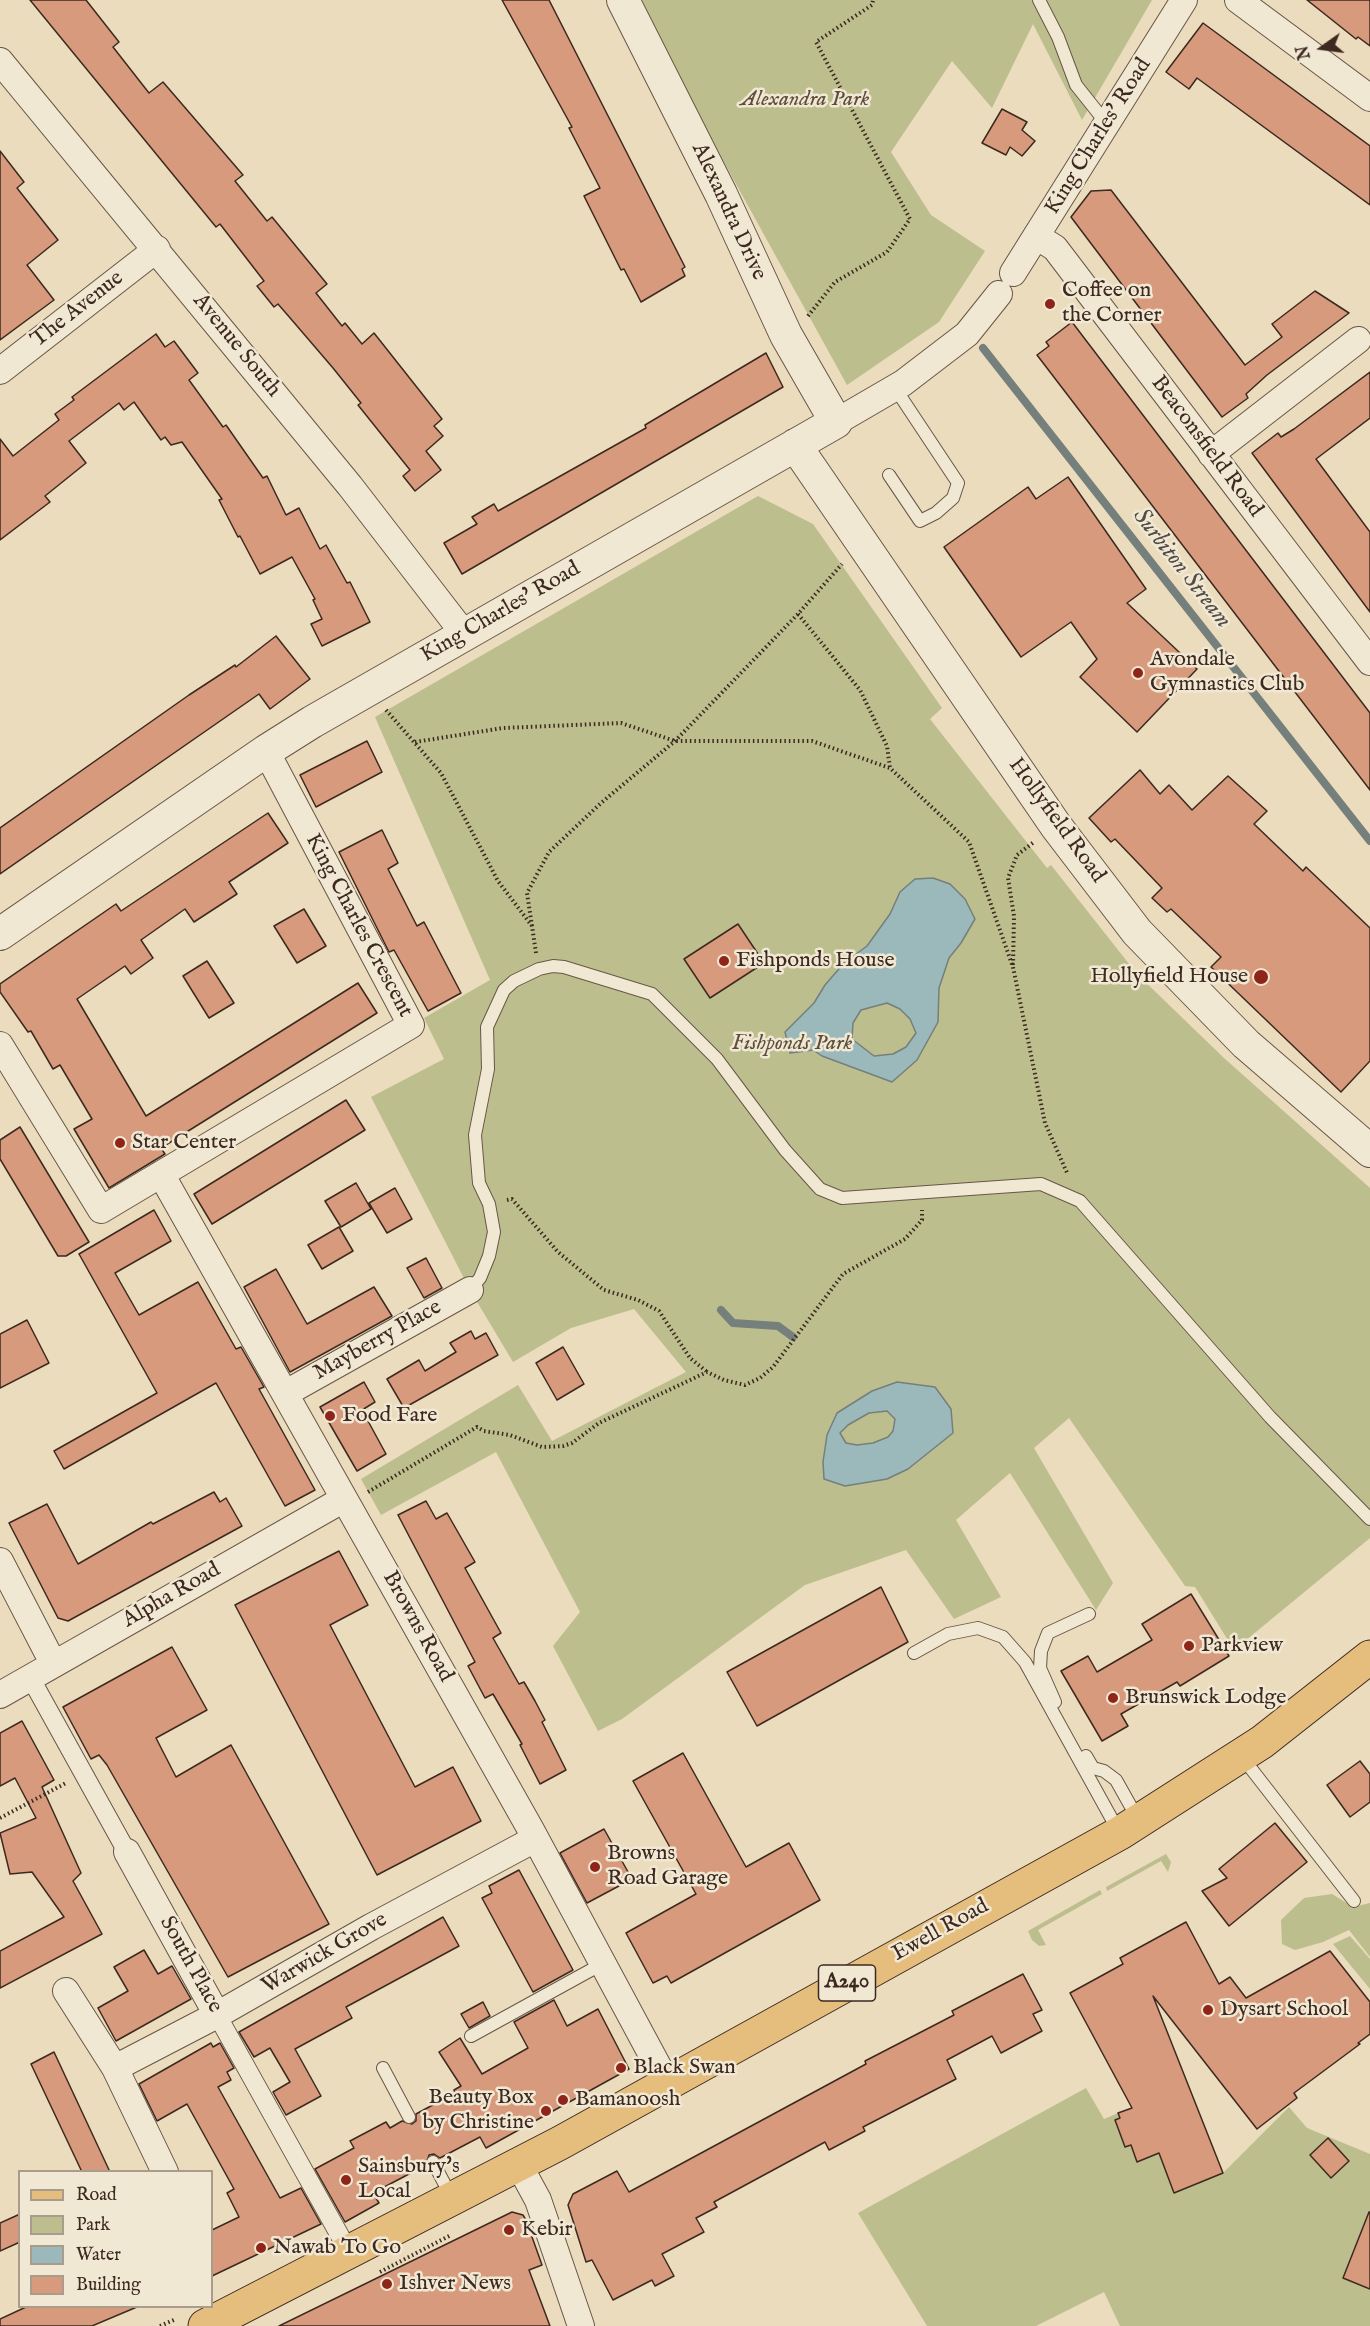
<!DOCTYPE html>
<html>
<head>
<meta charset="utf-8">
<style>
  body { margin:0 }
  #map { position:relative; width:1370px; height:2326px; overflow:hidden; background:#eadcbd; font-family:"IM FELL English",serif }
  canvas { display:block }
  .legend { position:absolute; left:18px; top:2170px; width:195px; height:138px; box-sizing:border-box; background:#f1e8d4; border:2px solid #a99c8c; margin:0; padding:8px 10px; list-style:none; font-size:18px; color:#3d2920 }
  .legend li { display:flex; align-items:center; gap:12px; height:30px }
  .legend b { width:30px; border:2px solid #a99c8c }
  .north { position:absolute; left:1292px; top:18px; width:60px; height:60px; -webkit-text-stroke:4px #f1e8d4; paint-order:stroke; rotate:256deg; font-size:16px; font-weight:700; line-height:24px; text-align:center; color:#3d2920 }
  .north::after { content:''; display:block; margin:auto; width:21px; height:27px; background:#3d2920; clip-path:polygon(50% 0,100% 100%,50% 72%,0 100%) }
</style>
</head>
<body>
<div id="map">
<canvas width="1370" height="2326"></canvas>
<ul class="legend">
<li><b style="height:8px;background:#e5be7e"></b>Road</li>
<li><b style="height:16px;background:#bdbe8d"></b>Park</li>
<li><b style="height:16px;background:#9bb9ba"></b>Water</li>
<li><b style="height:16px;background:#d79a7c"></b>Building</li>
</ul>
<div class="north">N</div>
</div>
<script>
const ctx = document.querySelector('canvas').getContext('2d');
ctx.lineJoin = 'round';
function paint(path, color) { ctx.fillStyle = color; ctx.fill(path, 'evenodd'); }
const toPath = rows => new Path2D(rows.map(r => 'M' + r).join(''));
function trace(path, color, width, dash) { ctx.strokeStyle = color; ctx.lineWidth = width; ctx.lineCap = dash ? 'butt' : 'round'; ctx.setLineDash(dash || []); ctx.stroke(path); }
function label(font, color, halo, rows, align = 'center') {
  ctx.font = font + ' "IM FELL English",serif'; ctx.lineWidth = 5; ctx.setLineDash([]); ctx.textBaseline = 'middle'; ctx.strokeStyle = halo; ctx.fillStyle = color; for (const [text, x, y, turn = 0] of rows) {
    ctx.save(); ctx.translate(x, y); ctx.rotate((+turn || 0) * Math.PI / 180); ctx.textAlign = isNaN(turn) ? turn : align; if (halo) ctx.strokeText(text, 0, 0); ctx.fillText(text, 0, 0); ctx.restore();
  }
}
const green = toPath([
  [642,0,1152,0,1082,120,1033,24,992,108,952,61,891,152,931,215,985,251,939,322,847,385,688,97],
  [758,496,813,524,942,708,930,719,1047,868,1051,865,1137,974,1224,1058,1370,1188,1370,1538,1234,1650,1195,1587,1185,1586,1069,1418,1034,1448,1113,1583,1096,1610,1010,1473,956,1520,1001,1597,954,1619,906,1550,805,1585,622,1719,598,1731,553,1646,580,1612,496,1452,381,1515,361,1479,518,1385,552,1441,686,1372,634,1309,571,1328,513,1362,470,1290,371,1097,444,1059,424,1018,490,980,375,717],
  [1166,1854,1171,1862,1168,1872,1161,1861,1107,1891,1106,1887],
  [1100,1890,1102,1894,1038,1930,1046,1945,1039,1946,1032,1940,1028,1931],
  [1332,1894,1353,1907,1370,1903,1370,1957,1349,1930,1323,1942,1295,1950,1282,1944,1281,1920,1304,1898],
  [1350,1936,1370,1959,1370,1989,1333,1944],
  [1086,2088,1104,2119,1118,2113,1120,2118,1115,2121,1125,2147,1131,2145,1137,2162,1159,2153,1175,2193,1223,2173,1289,2107,1307,2128,1370,2154,1370,2326,1120,2326,1104,2292,1036,2326,927,2326,858,2213]
]);
const water = toPath([
  [933,878,950,884,965,899,975,919,961,943,949,958,939,988,938,1022,917,1060,892,1082,822,1056,813,1050,790,1053,785,1032,814,1003,825,985,844,963,867,946,890,914,900,892,915,879,933,878],
  [887,1003,900,1009,910,1019,916,1033,906,1047,893,1054,874,1056,852,1039,853,1023,861,1010,887,1003],
  [897,1382,935,1387,951,1409,953,1433,908,1469,887,1479,845,1486,824,1479,823,1462,827,1435,837,1413,872,1391,897,1382],
  [887,1411,895,1419,893,1431,888,1437,873,1443,857,1445,846,1443,840,1433,848,1425,869,1413,887,1411]
]);
const stream = toPath([
  [983,348,1370,841],
  [721,1310,733,1323,778,1326,793,1337]
]);
const building = toPath([
  [30,0,86,0,119,42,113,47,149,93,163,82,243,175,235,181,267,221,272,217,327,284,316,293,342,326,345,323,362,344,374,333,442,419,434,426,443,436,426,451,441,470,415,491,403,476,410,470,358,405,361,403,333,368,291,319,278,304,274,307,257,286,264,281,220,224,216,227,30,0],
  [502,0,549,0,685,267,682,269,685,276,641,302,624,269,621,270,584,196,600,188,569,128,572,127,502,0],
  [1307,0,1370,0,1370,46,1358,37,1356,39,1307,0],
  [1203,23,1370,146,1370,205,1197,78,1189,89,1166,72,1203,23],
  [1002,109,1027,122,1022,130,1035,141,1022,156,1010,147,1006,155,982,143,1002,109],
  [0,151,24,182,17,188,58,240,27,265,54,300,0,340,0,151],
  [1111,190,1245,365,1282,337,1272,324,1315,291,1349,313,1267,375,1246,394,1248,398,1222,417,1071,217,1091,191,1111,190],
  [1072,322,1370,713,1370,790,1037,355,1049,346,1046,342,1072,322],
  [156,334,165,347,174,341,198,373,189,380,223,427,226,425,263,478,267,476,286,515,299,508,320,549,326,545,347,583,350,582,370,622,322,646,311,624,322,619,313,600,315,599,292,557,260,574,240,536,238,537,219,500,222,499,182,442,171,445,165,437,161,440,134,402,124,410,119,403,69,441,86,463,45,496,50,502,0,540,0,439,13,456,59,420,55,414,74,400,72,397,156,334],
  [766,353,783,387,462,574,444,543,477,524,472,517,494,504,498,511,646,428,645,425,766,353],
  [1370,372,1370,418,1316,459,1370,532,1370,612,1252,453,1278,433,1281,437,1294,429,1370,372],
  [1068,477,1146,589,1127,603,1197,669,1137,732,1080,677,1097,659,1071,622,1021,657,944,547,1028,487,1036,499,1068,477],
  [276,636,310,679,270,709,259,694,0,874,0,828,189,695,235,665,236,667,276,636],
  [367,741,382,772,316,807,300,775,367,741],
  [1140,770,1160,794,1169,785,1192,810,1228,776,1267,811,1254,824,1303,871,1306,867,1370,928,1370,1061,1341,1092,1211,967,1221,957,1171,909,1167,912,1152,898,1162,888,1115,839,1111,842,1089,818,1140,770],
  [268,813,288,843,229,882,237,894,194,922,185,909,141,940,153,958,131,974,125,966,77,999,146,1116,358,983,377,1013,161,1148,165,1154,109,1188,74,1129,92,1119,60,1065,53,1069,31,1031,28,1032,0,992,0,984,116,904,121,911,268,813],
  [382,830,398,863,388,869,417,926,424,922,461,993,428,1011,394,950,389,952,339,852,382,830],
  [304,909,326,946,297,963,274,926,304,909],
  [738,924,764,963,710,998,684,959,738,924],
  [207,961,234,1003,209,1018,183,976,207,961],
  [346,1100,365,1130,212,1224,194,1194,346,1100],
  [20,1127,89,1242,66,1256,58,1256,0,1159,0,1140,20,1127],
  [356,1183,371,1209,341,1227,325,1201,356,1183],
  [395,1188,412,1219,387,1233,369,1203,395,1188],
  [154,1210,171,1241,115,1273,139,1315,198,1282,236,1349,241,1347,264,1387,259,1389,315,1490,285,1506,216,1383,64,1469,54,1451,157,1393,79,1254,154,1210],
  [339,1227,353,1251,322,1269,308,1245,339,1227],
  [426,1258,442,1288,424,1298,407,1268,426,1258],
  [276,1269,307,1324,374,1287,392,1316,290,1372,244,1287,276,1269],
  [27,1320,49,1363,0,1388,0,1334,27,1320],
  [471,1331,475,1339,486,1333,498,1355,404,1408,387,1379,419,1360,425,1371,456,1352,450,1343,471,1331],
  [563,1347,584,1384,557,1400,536,1363,563,1347],
  [364,1382,375,1402,362,1410,386,1454,357,1471,320,1407,364,1382],
  [214,1492,220,1502,226,1498,242,1526,68,1621,58,1618,9,1523,47,1504,78,1564,151,1522,153,1524,214,1492],
  [426,1501,436,1519,447,1513,475,1562,465,1568,501,1633,493,1638,519,1684,524,1682,535,1701,545,1720,542,1722,566,1770,540,1784,520,1745,522,1744,493,1694,485,1698,468,1666,475,1662,398,1515,426,1501],
  [339,1551,368,1605,330,1625,415,1787,453,1767,481,1821,377,1875,235,1605,339,1551],
  [881,1587,908,1642,757,1726,727,1672,881,1587],
  [1191,1594,1229,1656,1180,1686,1177,1682,1121,1714,1128,1726,1102,1741,1061,1671,1088,1656,1097,1672,1152,1640,1142,1624,1191,1594],
  [172,1647,207,1710,156,1738,176,1777,231,1745,329,1924,228,1977,107,1765,99,1755,91,1759,63,1707,172,1647],
  [22,1721,54,1780,42,1787,81,1873,73,1881,102,1934,0,1988,0,1951,64,1917,32,1872,10,1874,0,1833,36,1818,15,1778,0,1786,0,1733,22,1721],
  [683,1753,746,1867,789,1843,820,1900,671,1983,667,1976,653,1983,626,1933,696,1894,633,1781,683,1753],
  [1360,1761,1370,1774,1370,1802,1350,1817,1327,1785,1360,1761],
  [1275,1823,1307,1862,1229,1926,1202,1891,1227,1878,1219,1869,1275,1823],
  [604,1829,632,1879,587,1903,560,1853,604,1829],
  [519,1870,573,1970,533,1992,482,1898,492,1893,489,1886,519,1870],
  [443,1917,459,1946,346,2007,352,2018,295,2049,321,2096,286,2115,273,2092,290,2082,270,2048,254,2057,239,2032,443,1917],
  [1186,1922,1219,1984,1230,1977,1246,1998,1330,1951,1370,2002,1370,2034,1358,2043,1360,2044,1294,2093,1297,2098,1257,2129,1153,1996,1223,2173,1174,2193,1159,2153,1137,2162,1131,2145,1125,2147,1115,2120,1120,2118,1118,2113,1132,2108,1070,1993,1123,1964,1120,1958,1186,1922],
  [144,1950,158,1974,172,1966,191,1999,116,2041,98,2008,128,1991,114,1967,144,1950],
  [1023,1974,1042,2010,1033,2014,1042,2031,1001,2053,992,2036,947,2060,956,2079,863,2127,865,2131,829,2150,825,2142,714,2202,717,2207,696,2218,704,2232,662,2254,674,2276,655,2286,652,2280,613,2300,592,2260,586,2262,568,2205,573,2194,617,2171,629,2192,866,2064,865,2061,954,2015,952,2011,1023,1974],
  [554,2000,567,2026,598,2009,629,2069,486,2148,480,2137,440,2158,434,2154,429,2155,426,2165,373,2193,379,2203,345,2222,315,2169,354,2148,350,2141,386,2122,390,2128,402,2121,412,2124,416,2121,416,2114,455,2093,454,2090,461,2086,439,2052,460,2038,482,2074,528,2048,514,2022,554,2000],
  [483,2002,490,2016,469,2028,461,2014,483,2002],
  [211,2043,213,2047,220,2043,234,2068,227,2072,231,2080,218,2087,280,2198,301,2188,321,2224,212,2276,212,2230,239,2217,227,2193,234,2189,187,2104,157,2121,139,2084,211,2043],
  [54,2052,110,2172,82,2172,31,2064,54,2052],
  [1328,2138,1349,2161,1331,2178,1310,2155,1328,2138],
  [512,2212,523,2215,526,2220,542,2265,529,2270,550,2326,279,2326,512,2212],
  [1369,2212,1370,2212,1370,2289,1343,2278,1369,2212],
  [20,2214,20,2242,0,2251,0,2223,20,2214],
  [26,2307,137,2307,92,2326,0,2326,0,2319,26,2307]
]);
const path = toPath([
  [808,316,835,282,887,252,910,219,816,42,872,5,873,0],
  [798,614,860,690,887,746,890,768],
  [386,710,441,773,498,881,532,926,536,953],
  [415,742,503,728,621,723,675,741,812,741,890,768,969,842,1013,967,1045,1123,1068,1175],
  [532,926,527,893,549,852,601,803,675,741,798,614,842,564],
  [1013,965,1014,916,1008,878,1017,855,1034,842],
  [507,1200,512,1199,558,1252,604,1290,638,1300,659,1311,690,1358,706,1371],
  [368,1492,477,1427,484,1431,510,1435,542,1447,563,1446,572,1443,599,1423,707,1372,724,1380,745,1385,760,1378,773,1367,843,1274,905,1239,922,1220,922,1210],
  [0,1818,66,1783],
  [380,2272,451,2235],
  [160,2326,176,2319]
]);
const service = toPath([
  [1039,0,1058,37,1076,85,1107,124],
  [889,475,920,521,936,513,953,498,958,483,895,388],
  [470,1290,480,1278,489,1256,494,1232,489,1204,479,1183,475,1135,488,1069,487,1027,504,990,514,981,539,969,553,966,564,967,652,994,717,1059,785,1150,820,1189,842,1198,1041,1184,1080,1201,1270,1417,1370,1519],
  [914,1653,948,1634,978,1628,1003,1637,1025,1662,1119,1832],
  [1055,1702,1040,1668,1041,1651,1048,1633,1089,1614],
  [1086,1756,1093,1768,1104,1771,1116,1780,1139,1821],
  [1242,1757,1354,1901],
  [471,2036,602,1964],
  [383,2068,409,2117],
  [433,2162,452,2198]
]);
const pedestrian = toPath([
  [30,1677,127,1852],
  [217,2015,349,2252]
]);
const minor = toPath([
  [1238,0,1370,98],
  [0,61,350,486,465,635],
  [1036,236,1055,248,1370,662],
  [1013,273,1184,0],
  [0,371,157,249],
  [836,422,903,383,967,334,999,294],
  [1211,454,1358,340],
  [0,1045,101,1210,411,1025,266,751],
  [161,1174,531,1830,667,2083],
  [286,1393,470,1290],
  [0,1561,53,1663],
  [0,1695,344,1499],
  [127,1852,217,2015],
  [66,1991,115,2068],
  [519,2165,538,2200,581,2326],
  [165,2172,115,2068,217,2015,371,1927,535,1839]
]);
const tertiary = toPath([
  [795,445,1056,826,1137,932,1246,1044,1370,1151],
  [0,934,266,751,312,722,836,422,786,335,721,194,623,0]
]);
const primary = toPath([
  [205,2326,560,2143,1120,1833,1262,1742,1370,1657]
]);
const markers = [
  [1050,304,6,"#8f2418"],
  [1138,673,6,"#8f2418"],
  [724,961,6,"#8f2418"],
  [1261,977,8,"#8f2418"],
  [120,1143,6,"#8f2418"],
  [330,1416,6,"#8f2418"],
  [1189,1646,6,"#8f2418"],
  [1113,1698,6,"#8f2418"],
  [595,1867,6,"#8f2418"],
  [1208,2010,6,"#8f2418"],
  [621,2068,6,"#8f2418"],
  [563,2100,6,"#8f2418"],
  [546,2111,6,"#8f2418"],
  [346,2180,6,"#8f2418"],
  [509,2230,6,"#8f2418"],
  [261,2248,6,"#8f2418"],
  [387,2284,6,"#8f2418"]
];
const shields = [
  [847,1983,57]
];
const shieldNames = [
  ["A240",847,1983]
];
const parkNames = [
  ["Alexandra Park",805,100],
  ["Fishponds Park",792,1044]
];
const streetNames = [
  ["King Charles' Road",1099,137,-58],
  ["Alexandra Drive",728,212,65],
  ["The Avenue",78,310,-38],
  ["Avenue South",236,346,51],
  ["Beaconsfield Road",1206,447,53],
  ["King Charles' Road",501,613,-30],
  ["Hollyfield Road",1056,821,54],
  ["King Charles Crescent",358,926,62],
  ["Mayberry Place",378,1341,-29],
  ["Alpha Road",172,1596,-30],
  ["Browns Road",417,1627,61],
  ["Ewell Road",941,1931,-29],
  ["Warwick Grove",325,1954,-30],
  ["South Place",190,1965,61]
];
const poiNames = [
  ["Coffee on",1062,291],
  ["the Corner",1062,316],
  ["Avondale",1150,660],
  ["Gymnastics Club",1150,685],
  ["Fishponds House",736,961],
  ["Hollyfield House",1248,977,"right"],
  ["Star Center",132,1143],
  ["Food Fare",342,1416],
  ["Parkview",1201,1646],
  ["Brunswick Lodge",1125,1698],
  ["Browns",607,1854],
  ["Road Garage",607,1879],
  ["Dysart School",1220,2010],
  ["Black Swan",633,2068],
  ["Beauty Box",534,2098,"right"],
  ["by Christine",534,2123,"right"],
  ["Bamanoosh",575,2100],
  ["Sainsbury's",358,2167],
  ["Local",358,2192],
  ["Kebir",521,2230],
  ["Nawab To Go",273,2248],
  ["Ishver News",399,2284]
];
const waterNames = [
  ["Surbiton Stream",1181,569,52]
];
paint(green, '#bdbe8d');
paint(water, '#9bb9ba');
trace(water, '#757f7c', 1.5);
trace(stream, '#757f7c', 8);
paint(building, '#d79a7c');
trace(building, '#3d2920', 1.5);
trace(service, '#685647', 14);
trace(pedestrian, '#685647', 20);
trace(minor, '#685647', 28);
trace(tertiary, '#685647', 34);
trace(primary, '#3d2920', 35);
trace(path, '#3d2920', 4, [1.5, 3]);
trace(service, '#f1e8d4', 12);
trace(pedestrian, '#f1e8d4', 18);
trace(minor, '#f1e8d4', 26);
trace(tertiary, '#f1e8d4', 32);
trace(primary, '#e5be7e', 33);
for (const [x, y, r, color] of markers) { const dot = new Path2D(); dot.arc(x, y, r, 0, 2 * Math.PI); ctx.fillStyle = color; ctx.fill(dot); trace(dot, '#f1e8d4', 2); }
for (const [x, y, w] of shields) { const box = new Path2D(); box.roundRect(x - w / 2, y - 18, w, 36, 4.5); ctx.fillStyle = '#f1e8d4'; ctx.fill(box); trace(box, '#3d2920', 1.5); }
label('bold 21px', '#3d2920', null, shieldNames);
label('italic 22px', '#5d4e3b', '#f1e8d4', parkNames);
label('22px', '#3d2920', '#f1e8d4', streetNames);
label('22px', '#3d2920', '#f1e8d4', poiNames, 'left');
label('italic 24px', '#544d46', '#f1e8d4', waterNames);
</script>
</body>
</html>
